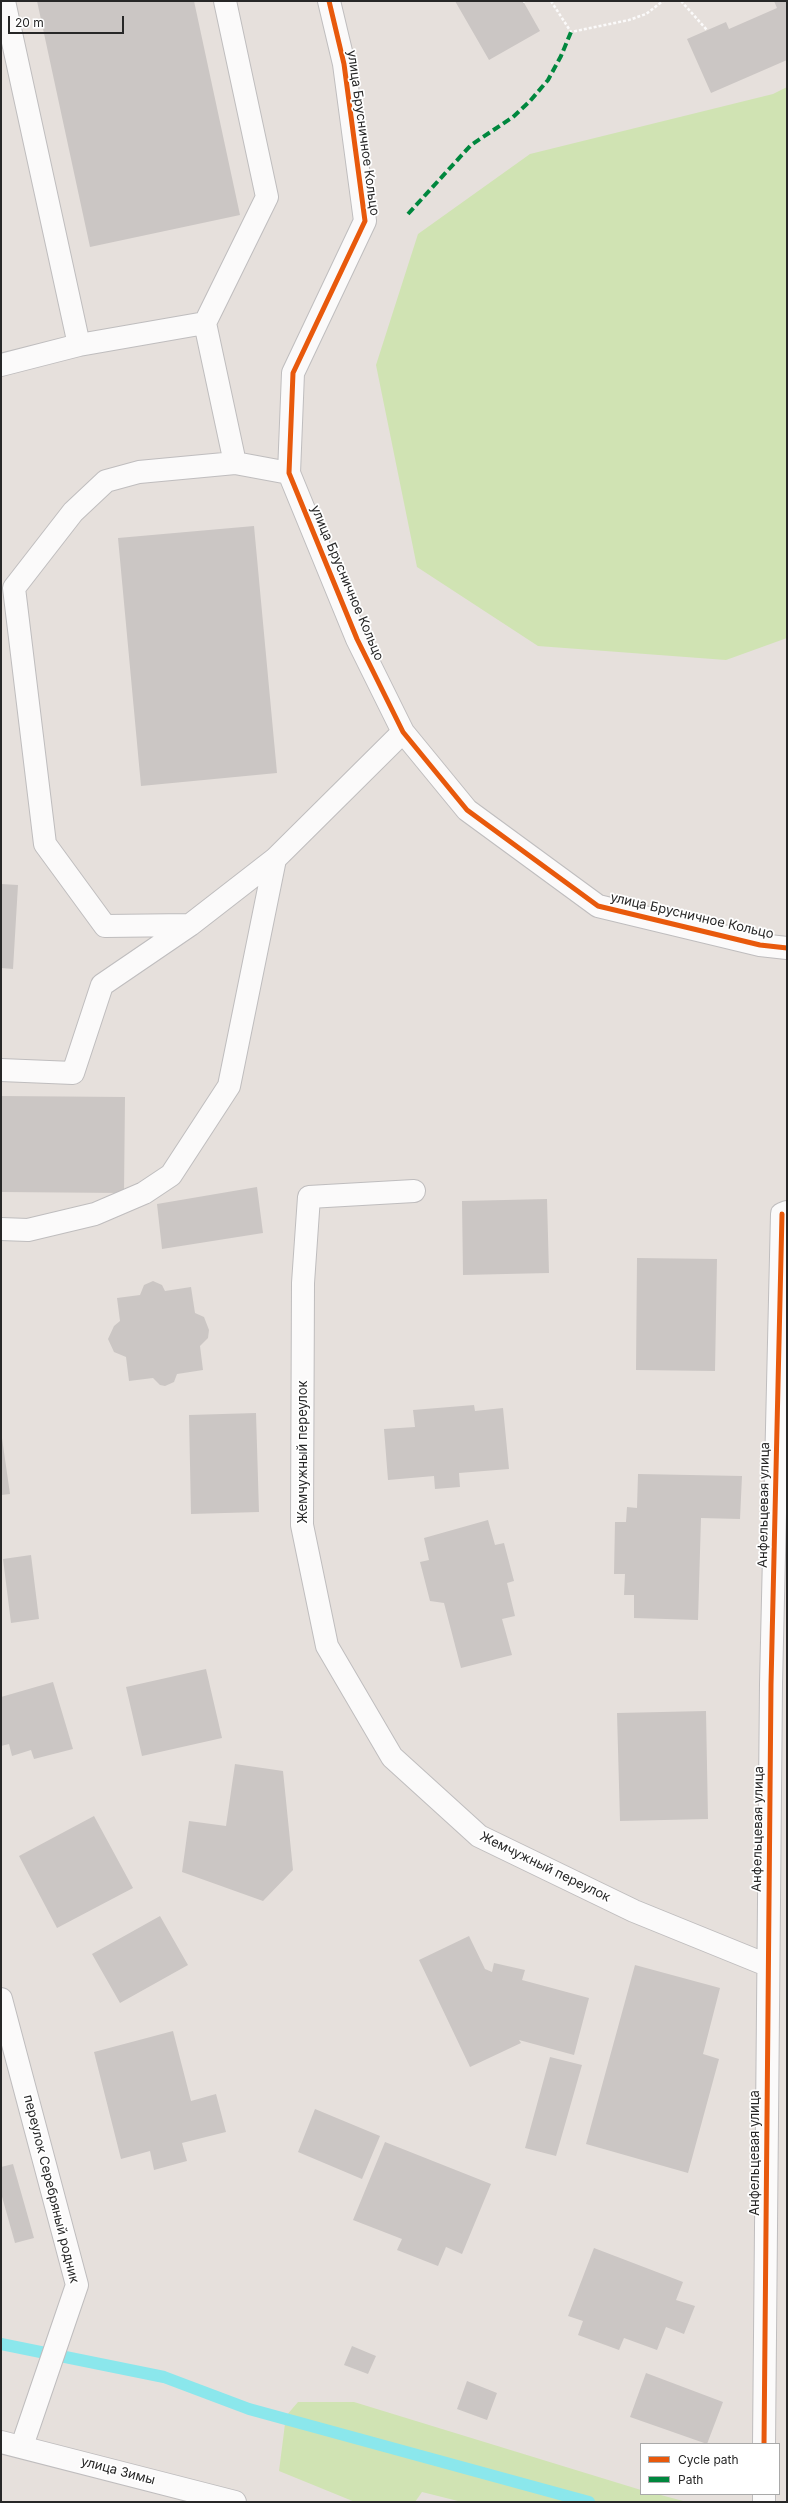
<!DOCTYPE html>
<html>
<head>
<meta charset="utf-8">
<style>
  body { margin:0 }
  #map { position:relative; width:788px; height:2503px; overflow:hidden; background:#e6e0dc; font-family:Inter,sans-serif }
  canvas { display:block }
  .frame { position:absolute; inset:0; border:2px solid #272727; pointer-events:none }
  .legend { position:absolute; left:640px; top:2443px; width:140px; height:52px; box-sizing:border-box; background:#fff; border:1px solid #a9a9a9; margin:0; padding:5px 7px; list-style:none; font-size:12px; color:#272727 }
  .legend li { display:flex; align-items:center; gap:8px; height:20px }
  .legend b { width:20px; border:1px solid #a9a9a9 }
  .scale { position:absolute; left:8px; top:16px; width:116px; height:18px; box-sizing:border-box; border:2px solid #272727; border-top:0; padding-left:5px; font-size:12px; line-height:14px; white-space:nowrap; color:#272727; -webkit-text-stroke:3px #fff; paint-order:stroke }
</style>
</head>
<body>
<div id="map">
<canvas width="788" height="2503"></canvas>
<div class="frame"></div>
<ul class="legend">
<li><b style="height:5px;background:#e8590c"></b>Cycle path</li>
<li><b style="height:5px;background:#00873e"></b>Path</li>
</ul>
<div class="scale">20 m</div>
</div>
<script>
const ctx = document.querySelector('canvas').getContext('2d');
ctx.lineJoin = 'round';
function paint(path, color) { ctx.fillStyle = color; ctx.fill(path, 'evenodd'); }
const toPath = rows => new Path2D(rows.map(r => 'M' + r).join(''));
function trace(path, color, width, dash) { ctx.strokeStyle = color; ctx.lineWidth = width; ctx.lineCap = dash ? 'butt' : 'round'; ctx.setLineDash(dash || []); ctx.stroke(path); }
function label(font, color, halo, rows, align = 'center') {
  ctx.font = font + ' Inter,sans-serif'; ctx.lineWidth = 3.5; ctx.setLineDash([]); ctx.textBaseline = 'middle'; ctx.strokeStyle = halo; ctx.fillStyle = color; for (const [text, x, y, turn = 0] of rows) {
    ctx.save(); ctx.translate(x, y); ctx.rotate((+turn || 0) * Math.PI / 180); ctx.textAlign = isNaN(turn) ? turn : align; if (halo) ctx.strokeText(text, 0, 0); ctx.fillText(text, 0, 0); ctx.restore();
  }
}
const green = toPath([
  [787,87,787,638,726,660,538,646,417,567,376,365,418,234,530,154,773,94],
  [298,2402,354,2402,641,2490,641,2494,657,2494,687,2502,734,2502,462,2502,422,2492,415,2502,355,2502,279,2471,286,2416]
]);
const stream = toPath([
  [1,2344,164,2377,249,2409,589,2502]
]);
const building = toPath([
  [37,1,194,1,240,215,90,247],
  [455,1,523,1,540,31,489,60],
  [774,1,787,1,787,60,711,93,687,39,726,22,729,29,777,8],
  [254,526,277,773,141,786,118,538],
  [1,884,18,885,13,969,1,968],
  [1,1096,125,1097,124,1193,1,1192],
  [257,1187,263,1233,162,1249,157,1204],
  [547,1199,549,1273,463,1275,462,1201],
  [637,1258,717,1259,715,1371,636,1370],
  [153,1281,162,1285,165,1291,191,1287,195,1313,204,1317,209,1330,208,1338,200,1346,203,1370,177,1374,174,1382,165,1386,160,1385,153,1378,129,1381,126,1357,114,1352,108,1339,114,1326,120,1321,117,1298,140,1295,144,1285],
  [474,1405,475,1411,503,1408,509,1469,459,1473,460,1487,435,1489,434,1476,388,1480,384,1429,415,1427,413,1410],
  [256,1413,259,1512,191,1514,189,1415],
  [1,1431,10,1494,1,1495],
  [638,1474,742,1476,740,1519,701,1518,698,1620,634,1618,634,1595,624,1595,625,1574,614,1574,615,1522,626,1522,627,1507,637,1508],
  [488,1520,495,1545,504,1543,514,1581,507,1583,515,1616,502,1619,512,1655,461,1668,444,1603,430,1601,420,1562,429,1560,424,1538],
  [31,1555,39,1619,11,1623,3,1559],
  [206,1669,222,1738,142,1756,126,1687],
  [53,1682,73,1749,34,1759,31,1750,12,1756,9,1744,1,1746,1,1697],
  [706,1711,708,1819,620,1821,617,1713],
  [235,1764,283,1771,293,1870,263,1901,182,1872,189,1821,226,1826],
  [94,1816,133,1888,57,1928,19,1856],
  [160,1916,188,1965,120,2003,92,1954],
  [469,1936,485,1969,492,1972,494,1963,525,1970,522,1980,589,1998,574,2055,519,2040,521,2043,470,2067,419,1960],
  [635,1965,720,1988,703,2054,719,2059,688,2173,586,2144],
  [173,2031,191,2101,216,2094,226,2132,182,2143,187,2161,154,2170,150,2151,121,2159,94,2052],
  [550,2057,582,2065,556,2156,525,2148],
  [315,2109,380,2136,362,2179,298,2152],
  [385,2142,491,2184,462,2254,446,2247,438,2266,397,2250,402,2239,353,2220],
  [13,2164,34,2238,15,2243,1,2193,1,2167],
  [594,2248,683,2282,676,2300,695,2306,684,2334,666,2327,657,2350,624,2338,619,2350,578,2335,583,2321,568,2316],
  [352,2346,376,2356,368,2374,344,2365],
  [646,2373,723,2402,707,2444,630,2417],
  [467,2381,497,2393,487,2420,457,2409]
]);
const path = toPath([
  [551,1,571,32,629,20,646,14,663,1],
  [681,1,707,30],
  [523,2,525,1]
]);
const minor = toPath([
  [4,1,79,345],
  [329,1,344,64,365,221,293,373,289,473,357,639,403,732,467,810,598,906,760,945,787,948],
  [205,323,267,197,225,1],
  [1,365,79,345,205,323,235,463,289,473],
  [235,463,139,472,106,481,73,512,14,588,45,844,105,926,190,925,275,859,403,732],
  [1,1070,73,1073,102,985,190,925],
  [414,1191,309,1197,303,1283,302,1525,327,1646,392,1757,479,1836,634,1911,767,1965],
  [1,1229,28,1230,95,1214,144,1193,171,1175,229,1086,275,859],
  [1,1999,77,2285,22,2446],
  [1,2442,235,2502],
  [764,2444,771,1684,782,1214,787,1212],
  [764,2502,764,2494]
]);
const quiet = toPath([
  [408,214,471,145,513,117,530,101,548,80,561,56,571,32]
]);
const cycleway = toPath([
  [329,1,344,64,365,221,293,373,289,473,357,639,403,732,467,810,598,906,760,945,787,948],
  [764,2444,771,1684,782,1214]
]);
const streetNames = [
  ["улица Брусничное Кольцо",363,133,82],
  ["улица Брусничное Кольцо",347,583,67],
  ["улица Брусничное Кольцо",692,916,13],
  ["Жемчужный переулок",303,1452,-90],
  ["Анфельцевая улица",764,1505,-89],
  ["Анфельцевая улица",758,1829,-89],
  ["Жемчужный переулок",545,1867,26],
  ["Анфельцевая улица",755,2153,-90],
  ["переулок Серебряный родник",51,2189,76],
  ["улица Зимы",118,2471,15]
];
paint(green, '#d0e3b3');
trace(stream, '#8be7ec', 12);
paint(building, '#cbc6c4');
trace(minor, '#bfbdbe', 24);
trace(path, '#fbfafa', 2.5, [3, 2]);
trace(minor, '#fbfafa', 22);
trace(quiet, '#00873e', 4, [8, 4]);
trace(cycleway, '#e8590c', 5);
label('13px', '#272727', '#fff', streetNames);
</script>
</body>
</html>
